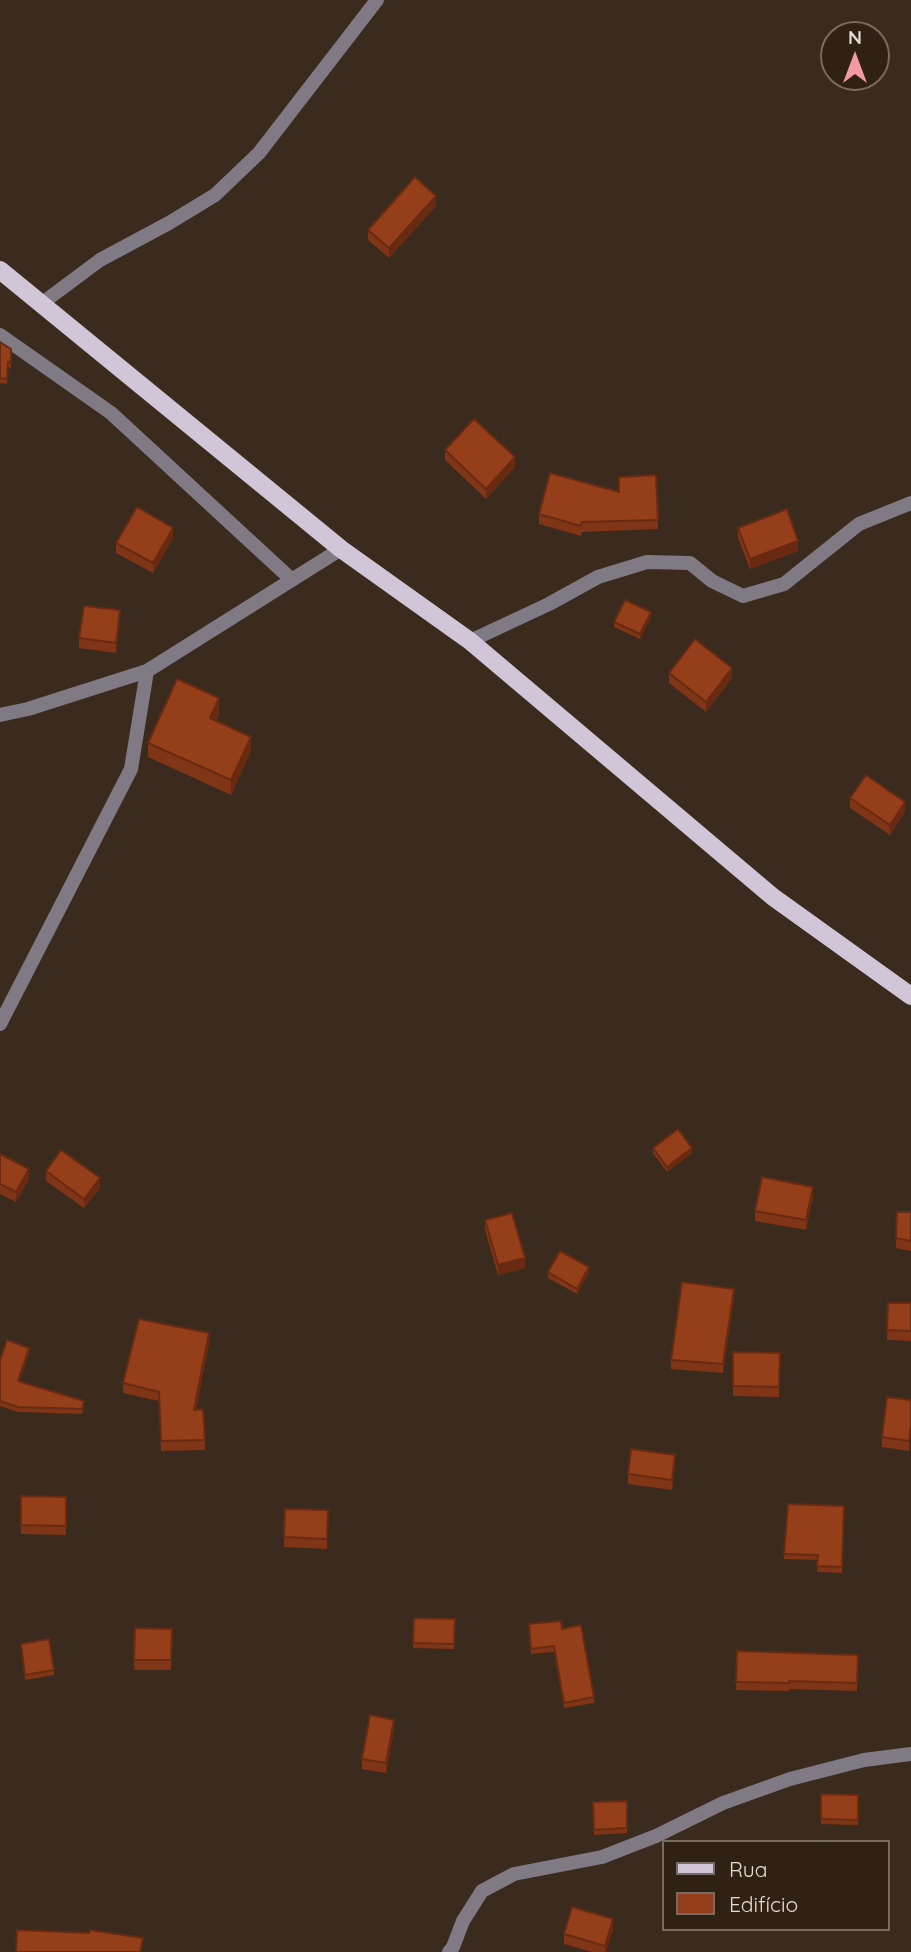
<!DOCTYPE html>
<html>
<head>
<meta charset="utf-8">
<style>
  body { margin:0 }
  #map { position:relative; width:911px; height:1952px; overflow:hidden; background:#3b2a1e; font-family:Quicksand,sans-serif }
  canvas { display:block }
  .legend { position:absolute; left:662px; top:1840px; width:228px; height:91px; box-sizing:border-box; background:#302115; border:2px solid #786b61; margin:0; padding:9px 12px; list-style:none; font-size:21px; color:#e5dad2 }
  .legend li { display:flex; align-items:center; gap:14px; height:35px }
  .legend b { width:35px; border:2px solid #786b61 }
  .north { position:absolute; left:820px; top:21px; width:70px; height:70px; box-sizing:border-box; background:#302115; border:2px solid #786b61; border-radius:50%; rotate:0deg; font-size:19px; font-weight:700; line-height:28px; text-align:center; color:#e5dad2 }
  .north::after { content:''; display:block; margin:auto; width:24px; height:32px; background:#f49aa5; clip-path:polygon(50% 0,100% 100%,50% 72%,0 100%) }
</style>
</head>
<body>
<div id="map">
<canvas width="911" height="1952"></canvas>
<ul class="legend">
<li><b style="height:9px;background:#d1c6d7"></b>Rua</li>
<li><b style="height:19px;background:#943e1a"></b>Edifício</li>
</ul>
<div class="north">N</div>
</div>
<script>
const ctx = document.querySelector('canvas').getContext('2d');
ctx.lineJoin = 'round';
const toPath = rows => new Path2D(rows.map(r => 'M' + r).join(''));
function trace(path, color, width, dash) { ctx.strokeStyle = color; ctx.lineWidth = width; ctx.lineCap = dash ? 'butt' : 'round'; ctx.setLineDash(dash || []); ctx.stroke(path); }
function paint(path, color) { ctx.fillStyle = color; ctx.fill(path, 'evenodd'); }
const minor = toPath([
  [41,304,100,260,169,223,215,195,259,153,377,0],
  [0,335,111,413,292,580],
  [470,641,549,604,598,577,647,562,690,563,712,581,743,596,784,584,859,524,911,503],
  [0,715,28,709,147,671,341,549],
  [0,1024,131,769,147,671],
  [449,1952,453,1947,463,1921,482,1891,514,1874,602,1857,656,1836,723,1803,790,1779,864,1760,911,1754]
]);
const primary = toPath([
  [0,270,341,549,470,641,773,897,911,996]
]);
const wall = toPath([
  [436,206,389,258,368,240,368,230],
  [0,342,11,349,11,368,8,367,7,384,0,383],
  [445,450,515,467,486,499,445,460],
  [539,514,658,520,658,529,582,532,581,536,539,524],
  [738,528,798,551,750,569,738,538],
  [173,538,153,573,116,553,116,543],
  [651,617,640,639,614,627,614,622],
  [120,620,116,653,79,648,79,638],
  [669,673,732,678,706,712,669,683],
  [219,713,216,721,251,751,231,795,148,757,148,743],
  [850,798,905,812,890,835,850,808],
  [653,1148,692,1153,667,1172,653,1153],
  [0,1154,29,1179,16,1202,0,1194],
  [46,1171,100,1188,84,1208,46,1181],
  [813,1197,806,1230,755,1221,755,1211],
  [911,1212,911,1251,896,1248,896,1238],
  [485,1220,525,1268,498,1275,485,1230],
  [548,1272,589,1272,577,1294,548,1278],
  [734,1297,723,1373,671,1369,671,1360],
  [888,1303,911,1303,911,1341,887,1340],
  [209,1343,196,1410,205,1440,205,1450,161,1451,159,1401,123,1393,123,1383],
  [733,1352,780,1353,779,1397,733,1396],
  [29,1353,19,1382,84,1406,82,1414,18,1412,0,1406,0,1360],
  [911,1400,909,1451,882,1447,882,1437],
  [675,1465,672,1490,628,1484,628,1474],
  [21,1496,66,1497,66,1535,21,1534],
  [844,1506,842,1573,817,1572,818,1560,784,1559,784,1554],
  [285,1509,328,1510,327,1549,284,1547],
  [414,1618,455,1619,454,1649,413,1648],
  [529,1624,562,1629,594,1697,594,1703,564,1708,554,1652,531,1654],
  [135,1628,172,1629,171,1670,134,1670],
  [21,1644,54,1670,54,1675,25,1680],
  [737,1651,858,1655,857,1691,789,1689,789,1691,736,1690],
  [394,1729,386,1773,362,1769,362,1759],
  [821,1794,858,1795,858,1825,821,1824],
  [627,1801,627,1833,594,1835,593,1802],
  [613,1929,606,1952,592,1952,564,1944,564,1934]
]);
const shadedWall = toPath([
  [436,196,436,206,389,258,389,248],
  [515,457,515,467,486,499,486,489],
  [173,528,173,538,153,573,153,563],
  [798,541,798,551,750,569,750,559],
  [120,610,120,620,116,653,116,643],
  [651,612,651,617,640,639,640,634],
  [732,668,732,678,706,712,706,702],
  [219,698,219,713,210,733,210,718],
  [251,737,251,751,231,795,231,780],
  [905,802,905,812,890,835,890,825],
  [692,1148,692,1153,667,1172,667,1167],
  [29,1169,29,1179,16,1202,16,1192],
  [100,1178,100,1188,84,1208,84,1199],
  [813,1187,813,1197,806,1230,806,1220],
  [525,1258,525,1268,498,1275,498,1265],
  [589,1267,589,1272,577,1294,577,1289],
  [734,1289,734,1297,723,1373,723,1364],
  [209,1333,209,1343,194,1420,194,1410],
  [29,1348,29,1353,18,1386,18,1381],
  [911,1425,911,1435,909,1451,909,1441],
  [675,1455,675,1465,672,1490,672,1480],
  [394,1720,394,1729,386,1773,386,1763],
  [613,1919,613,1929,606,1952,605,1952,605,1946]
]);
const building = toPath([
  [415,177,436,196,389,248,368,230,415,177],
  [0,342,11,349,11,362,8,362,7,379,0,378,0,342],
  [474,419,515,457,486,489,445,450,474,419],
  [550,473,619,492,619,477,656,475,658,520,582,522,581,526,539,514,550,473],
  [137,507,173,528,153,563,116,543,137,507],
  [787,509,798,541,750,559,738,528,787,509],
  [625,600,651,612,640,634,614,622,625,600],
  [84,606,120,610,116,643,79,638,84,606],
  [695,639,732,668,706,702,669,673,695,639],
  [177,679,219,698,210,718,251,737,231,780,148,743,177,679],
  [866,775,905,802,890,825,850,798,866,775],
  [678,1129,692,1148,667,1167,653,1148,678,1129],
  [61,1150,100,1178,84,1199,46,1171,61,1150],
  [0,1154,29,1169,16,1192,0,1184,0,1154],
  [762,1177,813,1187,806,1220,755,1211,762,1177],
  [897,1212,911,1212,911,1241,896,1238,897,1212],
  [512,1213,525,1258,498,1265,485,1220,512,1213],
  [560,1251,589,1267,577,1289,548,1272,560,1251],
  [682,1282,734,1289,723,1364,671,1360,682,1282],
  [888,1303,911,1303,911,1331,887,1330,888,1303],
  [139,1319,209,1333,194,1410,203,1409,205,1440,161,1441,159,1392,123,1383,139,1319],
  [7,1340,29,1348,18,1381,84,1401,82,1409,18,1407,0,1401,0,1360,7,1340],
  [733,1352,780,1353,779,1387,733,1386,733,1352],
  [887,1397,911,1400,911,1425,909,1441,882,1437,887,1397],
  [631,1449,675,1455,672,1480,628,1474,631,1449],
  [21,1496,66,1497,66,1526,21,1525,21,1496],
  [788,1504,844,1506,842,1567,817,1566,818,1555,784,1554,788,1504],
  [285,1509,328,1510,327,1539,284,1537,285,1509],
  [414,1618,455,1619,454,1644,413,1643,414,1618],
  [561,1621,562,1629,581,1625,594,1697,564,1703,554,1646,531,1649,529,1624,561,1621],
  [135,1628,172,1629,171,1660,134,1660,135,1628],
  [49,1639,54,1670,25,1675,21,1644,49,1639],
  [737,1651,858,1655,857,1683,789,1681,789,1683,736,1682,737,1651],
  [370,1715,394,1720,386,1763,362,1759,370,1715],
  [821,1794,858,1795,858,1820,821,1819,821,1794],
  [627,1801,627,1828,594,1830,593,1802,627,1801],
  [572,1907,613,1919,605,1946,564,1934,572,1907],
  [17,1930,89,1933,90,1930,143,1938,140,1952,16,1952,17,1930]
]);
trace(minor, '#7f7a83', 14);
trace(primary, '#d1c6d7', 18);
paint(wall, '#7f3516');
paint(shadedWall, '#682b12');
paint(building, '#943e1a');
trace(building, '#682b12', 2);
</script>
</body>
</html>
